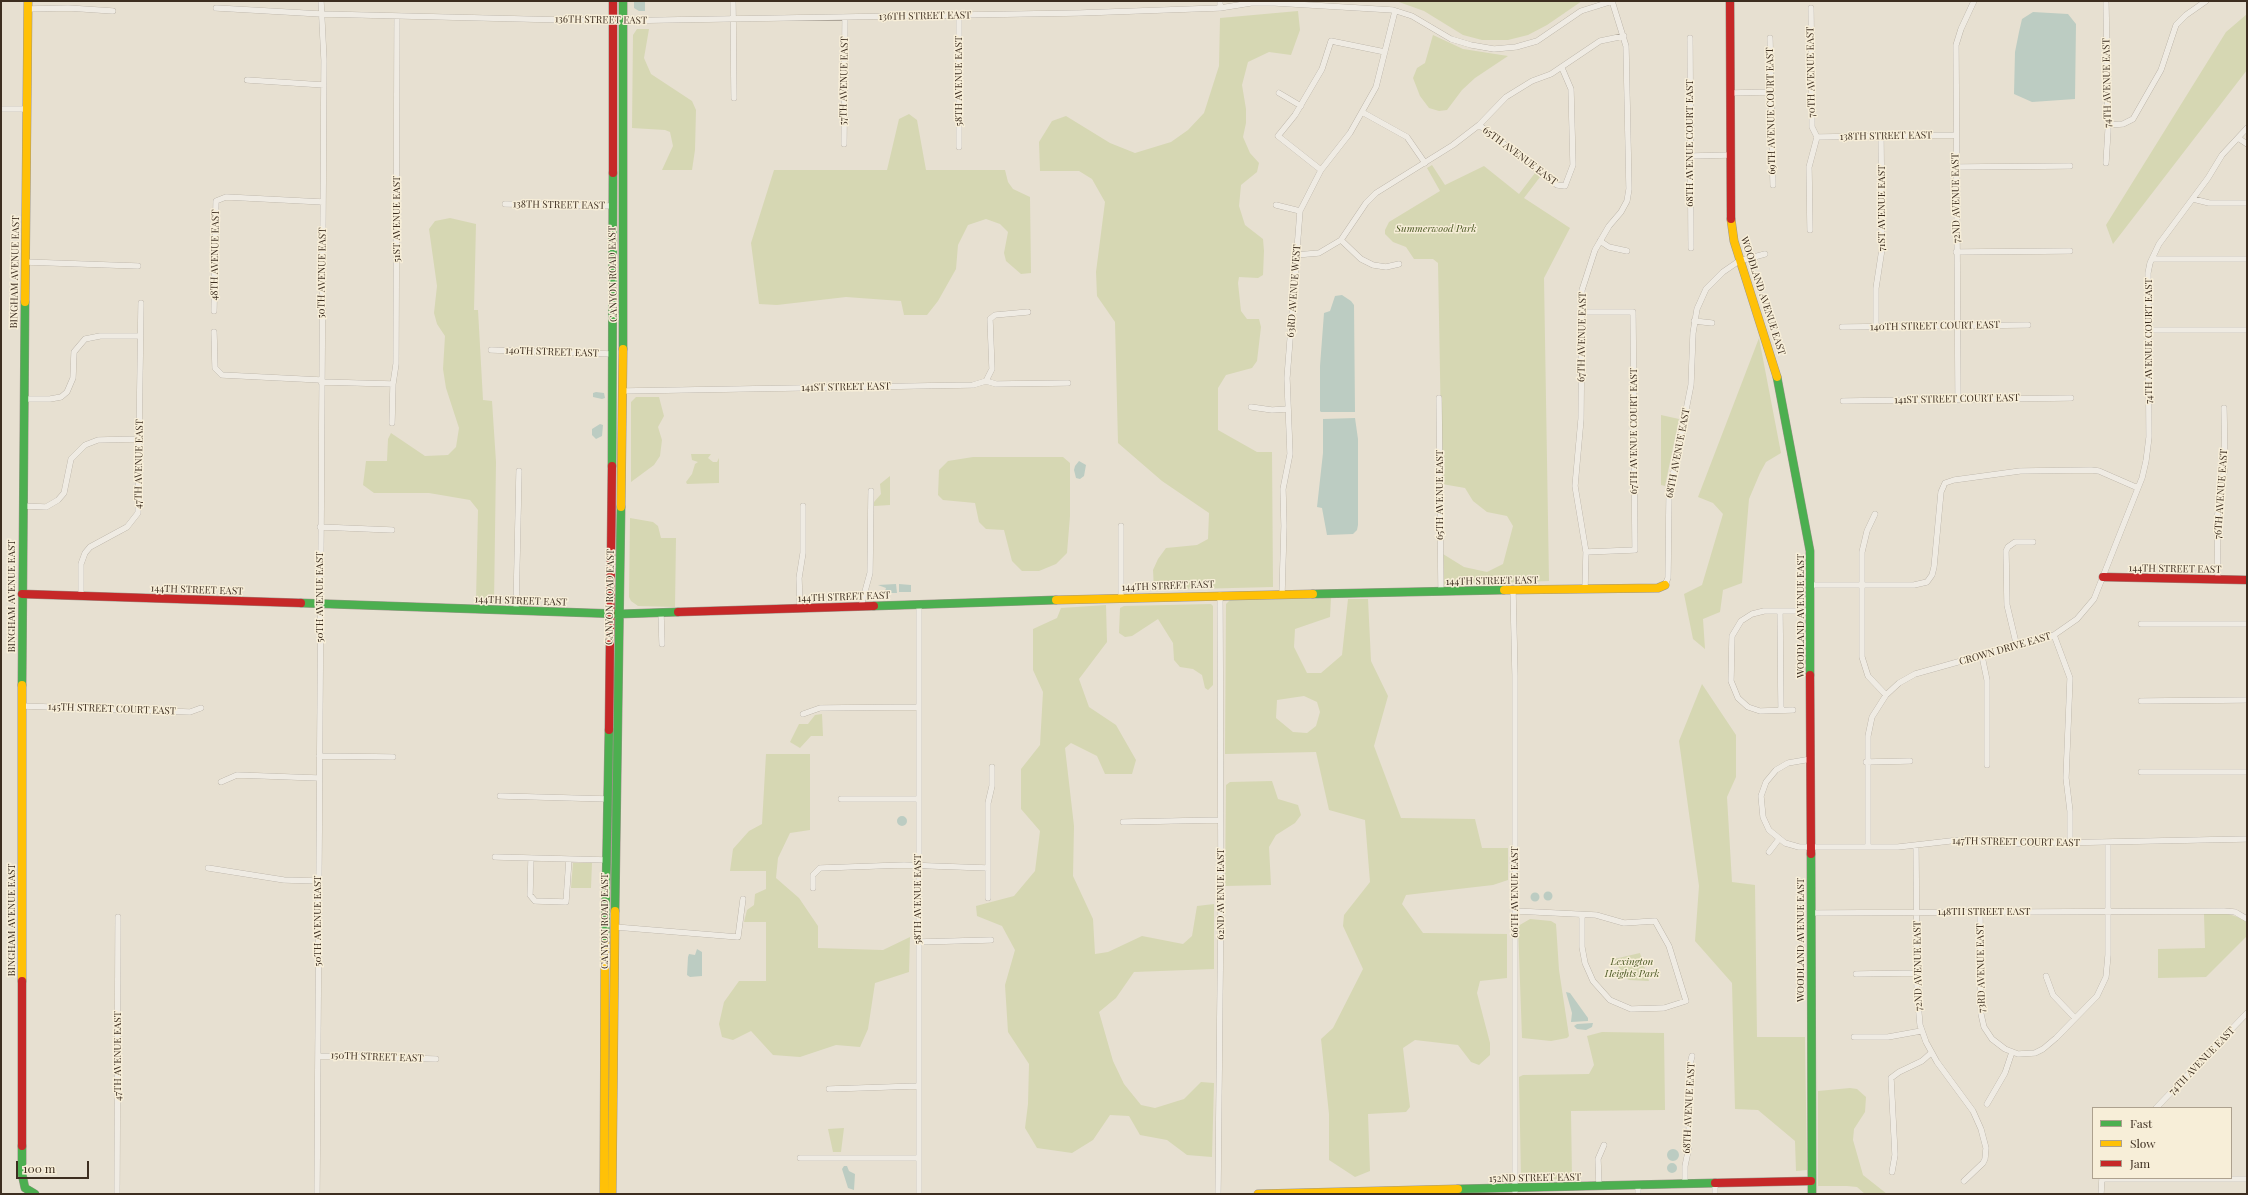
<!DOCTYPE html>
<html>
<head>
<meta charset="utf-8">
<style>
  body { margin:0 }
  #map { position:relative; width:2248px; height:1195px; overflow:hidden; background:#e7e0d1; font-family:"Playfair Display",serif }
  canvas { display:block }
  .frame { position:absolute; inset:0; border:2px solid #3d2e20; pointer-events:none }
  .legend { position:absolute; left:2092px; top:1107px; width:140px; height:72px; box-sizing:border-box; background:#f7eed8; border:1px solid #ada18e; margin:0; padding:5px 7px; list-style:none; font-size:12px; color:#3d2e20 }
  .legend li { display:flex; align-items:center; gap:8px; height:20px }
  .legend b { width:20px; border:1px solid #ada18e }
  .scale { position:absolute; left:16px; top:1161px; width:73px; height:18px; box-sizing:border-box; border:2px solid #3d2e20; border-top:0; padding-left:5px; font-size:12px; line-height:14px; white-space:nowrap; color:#3d2e20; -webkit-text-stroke:3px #f7eed8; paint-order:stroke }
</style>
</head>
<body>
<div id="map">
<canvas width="2248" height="1195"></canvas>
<div class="frame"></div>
<ul class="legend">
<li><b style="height:5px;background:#4caf50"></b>Fast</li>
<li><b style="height:5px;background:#ffc107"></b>Slow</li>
<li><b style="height:5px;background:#c62828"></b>Jam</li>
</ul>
<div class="scale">100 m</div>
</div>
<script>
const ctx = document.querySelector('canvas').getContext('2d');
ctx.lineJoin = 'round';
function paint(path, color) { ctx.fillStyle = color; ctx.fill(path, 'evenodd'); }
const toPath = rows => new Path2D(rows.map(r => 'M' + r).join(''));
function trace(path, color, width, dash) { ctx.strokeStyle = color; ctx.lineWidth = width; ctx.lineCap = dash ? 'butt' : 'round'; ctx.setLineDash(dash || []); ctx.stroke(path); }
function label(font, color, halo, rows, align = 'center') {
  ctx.font = font + ' "Playfair Display",serif'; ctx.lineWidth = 3; ctx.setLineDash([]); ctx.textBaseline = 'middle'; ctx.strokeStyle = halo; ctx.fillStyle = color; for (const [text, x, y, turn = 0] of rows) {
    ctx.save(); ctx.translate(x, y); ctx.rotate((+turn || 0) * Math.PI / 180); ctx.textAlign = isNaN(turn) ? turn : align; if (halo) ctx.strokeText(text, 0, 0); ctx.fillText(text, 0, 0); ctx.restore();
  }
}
const green = toPath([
  [1396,1,1582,1,1547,25,1528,35,1508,40,1482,40,1463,35,1424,11],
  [1298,11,1300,30,1291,55,1269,52,1248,62,1242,85,1246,109,1246,123,1243,137,1250,153,1259,163,1257,172,1241,185,1239,206,1245,225,1263,239,1264,251,1263,275,1258,278,1239,277,1238,283,1241,311,1247,319,1259,319,1261,327,1257,361,1252,368,1226,375,1218,388,1218,430,1257,452,1272,452,1273,587,1154,590,1153,570,1158,559,1166,548,1197,545,1208,539,1209,513,1162,481,1118,443,1115,322,1097,296,1096,272,1105,202,1092,179,1079,171,1040,171,1039,142,1052,121,1066,116,1110,143,1135,153,1171,142,1188,130,1204,113,1219,66,1220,18],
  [2247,14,2247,70,2113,244,2106,225,2226,32],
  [637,29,649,29,644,58,651,74,692,101,696,110,695,150,692,170,662,170,673,146,670,132,665,130,632,128,633,35],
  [1433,35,1463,49,1508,56,1475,78,1462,90,1447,110,1439,111,1429,108,1420,96,1413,78,1417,68,1425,63],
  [909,114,917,120,926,170,1005,170,1008,182,1013,189,1030,197,1031,273,1021,274,1006,261,1004,253,1008,232,1000,224,986,219,968,225,958,245,956,269,938,301,927,315,904,315,901,301,846,297,777,305,759,304,751,243,774,170,887,170,899,119],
  [1432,165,1445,185,1484,166,1519,194,1535,173,1540,177,1524,198,1570,228,1544,278,1549,581,1443,585,1443,554,1464,567,1487,572,1503,564,1513,526,1507,516,1487,512,1473,501,1465,488,1442,484,1438,263,1433,259,1414,259,1406,247,1393,242,1385,234,1385,230,1389,222,1440,191,1427,168],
  [450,218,476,224,474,310,478,310,483,400,492,401,496,462,494,604,476,601,478,510,470,500,429,493,374,493,363,485,366,461,387,461,388,439,391,433,425,456,448,455,456,447,459,428,446,388,443,369,445,336,437,324,434,313,437,286,429,229,435,221],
  [1759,338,1781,453,1766,462,1760,473,1749,499,1742,583,1723,590,1720,612,1703,619,1705,649,1693,639,1684,594,1702,585,1723,514,1713,503,1698,497],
  [636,397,659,397,664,416,658,427,662,440,660,456,654,465,631,482,631,402],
  [1661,415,1679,419,1665,486,1661,485],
  [691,454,711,454,708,458,713,462,717,462,719,458,719,483,687,484,686,482,692,474,695,464,698,462,692,460],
  [973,457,1063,457,1070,463,1070,516,1067,553,1056,564,1039,571,1022,571,1012,561,1004,530,986,529,979,522,975,503,943,500,938,495,939,470,948,461],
  [890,476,890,505,874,506,874,502,881,494,880,484],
  [630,518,653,522,658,526,661,538,676,538,675,607,638,606,631,601,629,597],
  [1331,598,1330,617,1295,629,1294,647,1307,673,1321,673,1342,655,1348,599,1368,599,1371,661,1388,696,1374,746,1401,818,1475,819,1482,848,1508,848,1508,880,1493,885,1406,895,1402,904,1423,933,1507,934,1507,978,1480,981,1477,993,1490,1043,1490,1055,1479,1065,1471,1062,1458,1045,1415,1040,1403,1048,1410,1107,1406,1112,1368,1114,1370,1171,1355,1177,1329,1160,1329,1114,1321,1039,1333,1028,1363,969,1343,926,1344,915,1370,882,1365,820,1329,810,1316,752,1225,754,1226,604,1230,600],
  [1304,696,1317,702,1320,712,1316,726,1307,733,1293,732,1276,718,1277,700],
  [1211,604,1213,606,1213,685,1208,690,1205,688,1202,675,1193,669,1180,667,1174,660,1173,643,1158,619,1132,636,1125,637,1119,633,1120,608,1124,606],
  [1106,605,1107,642,1079,679,1089,707,1116,725,1136,760,1132,774,1105,774,1097,756,1071,743,1065,748,1074,826,1073,876,1093,919,1095,954,1108,952,1142,936,1183,944,1192,936,1197,906,1214,904,1214,969,1134,972,1116,998,1099,1012,1113,1061,1124,1084,1141,1105,1155,1108,1184,1099,1201,1082,1214,1083,1212,1157,1187,1155,1167,1140,1140,1135,1129,1116,1110,1115,1093,1140,1072,1153,1037,1148,1025,1128,1028,1104,1029,1064,1008,1032,1005,985,1015,950,1002,926,977,916,976,906,1014,896,1035,871,1040,831,1021,809,1021,769,1040,745,1043,692,1033,670,1033,629,1057,618,1061,608],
  [1702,684,1736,735,1736,777,1727,797,1732,882,1755,885,1757,1037,1805,1037,1807,1170,1796,1171,1795,1141,1758,1110,1735,1109,1732,983,1695,941,1699,886,1679,741],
  [822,714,823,736,811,736,800,748,790,742,799,724,808,724,815,715],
  [766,754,810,754,810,830,790,833,778,858,776,878,799,898,818,926,818,948,883,950,910,937,909,972,875,983,868,1029,860,1047,836,1045,800,1057,773,1055,751,1031,733,1040,722,1037,719,1024,724,1002,739,981,766,981,766,922,744,922,747,910,754,905,755,894,766,889,766,871,730,871,733,849,749,831,762,824],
  [1272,781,1278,799,1298,805,1301,815,1295,823,1276,835,1269,847,1271,885,1225,886,1226,785,1230,782],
  [573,863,592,863,591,888,571,888],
  [2204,914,2229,914,2243,919,2247,922,2247,936,2206,977,2158,978,2158,949,2205,948],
  [1530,919,1551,921,1556,924,1559,970,1569,1036,1567,1038,1551,1041,1522,1038,1518,926],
  [1640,953,1649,981,1629,980,1624,977,1614,959],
  [1602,1032,1664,1033,1665,1110,1571,1111,1572,1179,1523,1180,1521,1177,1519,1077,1523,1075,1589,1074,1594,1065,1587,1036],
  [1850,1088,1857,1089,1866,1097,1865,1112,1854,1129,1853,1140,1863,1175,1887,1194,1865,1194,1857,1187,1847,1186,1818,1186,1818,1091],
  [844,1128,841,1152,833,1152,828,1129]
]);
const water = toPath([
  [634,1,645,1,645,11,639,11,634,8],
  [2033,12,2068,14,2076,24,2075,99,2032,102,2014,94,2015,52,2019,32,2022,19],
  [1342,295,1351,301,1354,305,1355,412,1321,412,1320,411,1320,366,1324,313,1330,311,1335,296],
  [596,392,604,393,605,398,602,399,593,397,593,393],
  [1355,418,1358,439,1358,525,1357,530,1353,534,1327,535,1322,508,1317,507,1323,453,1323,419],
  [600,424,603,425,602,436,596,439,592,435,592,429],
  [1079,461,1086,465,1084,476,1080,479,1076,478,1074,470,1075,466],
  [896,584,897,593,879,593,885,591,886,588,878,585],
  [899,584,911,585,911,592,899,592],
  '897 821a5 5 0 1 1 10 0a5 5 0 1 1-10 0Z',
  '1543.5 896a4.5 4.5 0 1 1 9 0a4.5 4.5 0 1 1-9 0Z',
  '1530.5 897a4.5 4.5 0 1 1 9 0a4.5 4.5 0 1 1-9 0Z',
  [697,949,702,952,702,976,690,977,687,975,688,957,689,954,695,955],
  [1566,992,1570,993,1588,1018,1588,1021,1571,1022,1572,1013],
  [1593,1023,1592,1027,1586,1030,1577,1029,1574,1026,1577,1024],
  '1667 1155a6 6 0 1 1 12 0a6 6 0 1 1-12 0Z',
  '1667 1168a5 5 0 1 1 10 0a5 5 0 1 1-10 0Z',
  [844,1166,847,1166,849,1171,855,1174,854,1190,848,1188,842,1169]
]);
const street = toPath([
  [733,1,734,98],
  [1220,1,1220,8],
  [2106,3,2108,130,2106,163],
  [216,8,321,14,605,21,1080,13,1220,8,1251,3,1275,3,1393,10,1412,16,1451,39,1471,45,1494,49,1516,47,1537,41,1581,11,1613,1],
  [1811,8,1812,119,1812,127,1817,137],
  [28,9,68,8,113,11],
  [959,15,959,147],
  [1690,38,1691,248],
  [1770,38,1773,185],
  [247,80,324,85],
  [1279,93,1301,106],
  [1731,93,1771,92],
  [1,109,27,109],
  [1362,112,1407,137,1425,163],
  [1479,125,1557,185,1565,186,1573,165,1571,89,1562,68],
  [2108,125,2123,124,2133,119,2161,70,2176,25,2186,15,2206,1],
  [1817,137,1955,135],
  [2238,138,2247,144],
  [844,144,845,18],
  [1691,156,1731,155],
  [1956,167,2070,166],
  [1321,170,1278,136,1295,115,1322,69,1331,41,1385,52],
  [2193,199,2209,203,2247,203],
  [505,204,613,206],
  [1276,205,1300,211],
  [1810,230,1809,167,1817,137],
  [1341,240,1361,259,1373,265,1386,267,1399,264],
  [1600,241,1609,247,1627,251],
  [1956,252,2070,251],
  [1296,255,1319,253,1341,240,1366,203,1376,193,1453,145,1479,125,1506,97,1532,81,1551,74,1600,41,1624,36],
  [2152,259,2247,259],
  [25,262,138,266],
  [214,311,216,201,226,197,323,202],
  [1582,312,1633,312,1635,550,1586,552],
  [1694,321,1712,323],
  [1876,326,1876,288,1882,249,1881,136],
  [1842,327,2028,325],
  [2149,330,2247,330],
  [214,332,215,368,222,375,321,380],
  [491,350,612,354],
  [986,381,992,369,990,319,995,315,1028,312],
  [321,382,393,384],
  [623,391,973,385,986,381,996,384,1068,383],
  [1439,398,1441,592],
  [24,399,50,399,61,397,67,392,73,378,74,352,85,339,100,336,140,336],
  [1958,399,1956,45,1961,29,1974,1],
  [1843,401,2071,398],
  [1251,407,1272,410,1288,409],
  [392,423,393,384,396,364,397,16],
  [23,506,46,507,58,500,64,493,71,459,85,445,98,440,140,439],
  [1875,514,1867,531,1862,552,1862,657,1868,676,1886,695],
  [1121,526,1121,598],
  [320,527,392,530],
  [2218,580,2217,519,2225,467,2224,408],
  [1665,585,1668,578,1669,496,1691,385,1693,333,1697,309,1706,289,1723,272,1739,261,1765,254],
  [1811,585,1914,585,1927,582,1932,575,1934,567,1941,492,1945,483,1954,480,2020,471,2091,470,2099,471,2138,488],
  [1585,589,1586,552,1575,486,1581,419,1582,290,1595,250,1609,226,1621,212,1627,201,1629,189,1626,46,1612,1],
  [1513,590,1515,675,1515,1194],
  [1282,594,1284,526,1283,489,1290,454,1287,378,1300,211,1321,170,1350,133,1376,87,1395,11],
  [81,596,81,564,85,553,90,547,127,527,138,513,141,303],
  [861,606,870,573,871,491],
  [800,608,799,578,803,553,803,506],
  [516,610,519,471],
  [1780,611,1781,710],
  [661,613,662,644],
  [2141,624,2247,624],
  [2054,635,2070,678,2066,778,2070,811,2070,844],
  [2017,647,2007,605,2006,551,2008,547,2015,542,2033,542],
  [1982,656,1987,680,1987,765],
  [2141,701,2247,700],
  [22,706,190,712,201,708],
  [1793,710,1760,711,1748,707,1738,698,1731,681,1732,636,1741,621,1752,614,1764,611,1811,611],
  [803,714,820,708,919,707],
  [319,756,393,757],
  [1811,759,1788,763,1776,770,1766,782,1761,796,1763,817,1769,830,1785,843,1799,847,1898,847,1959,840,2005,844,2247,839],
  [1866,762,1910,761],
  [2141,772,2247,772],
  [221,782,237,775,318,778],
  [500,796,608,799],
  [841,799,919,799],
  [1123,822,1220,820],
  [1916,845,1917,991,1920,1025,1926,1042,1937,1062,1973,1111,1981,1129,1986,1148,1985,1159,1983,1163,1964,1181],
  [1868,847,1868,736,1872,717,1886,695,1899,683,1915,674,2054,635,2077,619,2094,599,2142,478,2146,461,2149,437,2148,273,2150,263,2159,244,2208,178,2222,155,2247,128],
  [1769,852,1779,839],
  [495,857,607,860],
  [531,858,530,895,535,901,566,902,569,859],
  [208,868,284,880,318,881],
  [813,888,813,875,820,868,904,865,988,868],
  [988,898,988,803,992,786,992,767],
  [1515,911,1596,915,1624,923,1655,921,1669,946,1686,1001,1664,1008,1631,1009,1610,1000,1593,981,1585,963,1582,947,1582,915],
  [1980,912,1981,1014,1984,1027,1992,1039,2005,1049,2018,1054,2035,1053,2043,1049,2056,1038,2097,996,2106,977,2108,955,2108,843],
  [1812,913,2224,911,2235,912,2247,919],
  [615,927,738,937,743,899],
  [918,942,991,940],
  [1856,974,1917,973],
  [2046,976,2053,995,2075,1018],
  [1854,1037,1888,1037,1921,1031],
  [318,1056,436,1059],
  [829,1089,918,1086],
  [1987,1104,2005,1073,2012,1052],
  [2156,1108,2247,1013],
  [800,1158,919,1158],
  [1892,1172,1895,1155,1891,1078,1899,1072,1922,1061,1931,1053],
  [2102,1179,2247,1179],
  [1685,1184,1685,1166,1689,1147,1689,1068,1692,1056],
  [1638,1185,1638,1194],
  [1599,1186,1598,1159,1604,1145],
  [117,1194,118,917],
  [317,1194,324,60,321,1],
  [919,1194,919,605],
  [1218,1194,1221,893,1220,595],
  [1715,1194,1715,1183],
  [2101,1194,2102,1178]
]);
const fast = toPath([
  [623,1,623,349],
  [1777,377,1810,551,1810,675],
  [612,466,613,173],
  [1313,594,1504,590],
  [301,603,620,614,678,612],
  [874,606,1056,600],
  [22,685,25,302],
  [1811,854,1812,1194],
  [615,911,621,507],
  [605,944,609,730],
  [22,1146,22,1174,25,1188,35,1194],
  [1458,1189,1715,1183]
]);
const slow = toPath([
  [1731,219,1734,241,1777,377],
  [25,302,28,1],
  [621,507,623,349],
  [1504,590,1658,588,1665,585],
  [1056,600,1313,594],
  [22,685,22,981],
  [604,1194,605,944],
  [612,1194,615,911],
  [1258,1194,1458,1189]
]);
const jam = toPath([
  [1730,1,1731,219],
  [613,173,613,1],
  [2103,577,2247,580],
  [22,594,301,603],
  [678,612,874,606],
  [1810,675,1811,854],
  [609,730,612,466],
  [22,981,22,1146],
  [1715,1183,1811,1181]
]);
const streetNames = [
  ["136TH STREET EAST",925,16,-1],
  ["136TH STREET EAST",601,20,1],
  ["70TH AVENUE EAST",1811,72,-91],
  ["57TH AVENUE EAST",844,81,-89],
  ["58TH AVENUE EAST",959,81,-90],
  ["74TH AVENUE EAST",2107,83,-91],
  ["69TH AVENUE COURT EAST",1771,111,-91],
  ["138TH STREET EAST",1886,136,-1],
  ["68TH AVENUE COURT EAST",1690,143,-90],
  ["65TH AVENUE EAST",1520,156,37],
  ["72ND AVENUE EAST",1956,198,-91],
  ["138TH STREET EAST",559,205,1],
  ["71ST AVENUE EAST",1882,208,-90],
  ["51ST AVENUE EAST",397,219,-90],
  ["48TH AVENUE EAST",215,255,-89],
  ["BINGHAM AVENUE EAST",15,272,-89],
  ["50TH AVENUE EAST",322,273,-89],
  ["CANYON ROAD EAST",613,274,-91],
  ["63RD AVENUE WEST",1294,291,-86],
  ["WOODLAND AVENUE EAST",1763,296,72],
  ["140TH STREET COURT EAST",1935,326,-1],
  ["67TH AVENUE EAST",1582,337,-89],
  ["74TH AVENUE COURT EAST",2149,341,-90],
  ["140TH STREET EAST",552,352,2],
  ["141ST STREET EAST",846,387,-1],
  ["141ST STREET COURT EAST",1957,399,-1],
  ["67TH AVENUE COURT EAST",1634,431,-90],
  ["68TH AVENUE EAST",1678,453,-79],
  ["47TH AVENUE EAST",139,464,-89],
  ["76TH AVENUE EAST",2221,494,-86],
  ["65TH AVENUE EAST",1440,495,-90],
  ["144TH STREET EAST",2175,569,1],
  ["144TH STREET EAST",1492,581,-1],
  ["144TH STREET EAST",1168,586,-2],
  ["144TH STREET EAST",197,590,2],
  ["BINGHAM AVENUE EAST",12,596,-90],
  ["50TH AVENUE EAST",320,597,-90],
  ["CANYON ROAD EAST",610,597,-89],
  ["144TH STREET EAST",844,597,-2],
  ["144TH STREET EAST",521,601,2],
  ["WOODLAND AVENUE EAST",1801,616,-90],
  ["CROWN DRIVE EAST",2005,649,-16],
  ["145TH STREET COURT EAST",112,709,2],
  ["147TH STREET COURT EAST",2016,842,1],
  ["66TH AVENUE EAST",1515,892,-90],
  ["62ND AVENUE EAST",1221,894,-90],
  ["58TH AVENUE EAST",918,899,-90],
  ["148TH STREET EAST",1984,912],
  ["BINGHAM AVENUE EAST",12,920,-90],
  ["50TH AVENUE EAST",318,921,-90],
  ["CANYON ROAD EAST",605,921,-90],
  ["WOODLAND AVENUE EAST",1801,940,-90],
  ["72ND AVENUE EAST",1918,966,-91],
  ["73RD AVENUE EAST",1981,968,-91],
  ["47TH AVENUE EAST",118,1056,-90],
  ["150TH STREET EAST",377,1057,2],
  ["74TH AVENUE EAST",2202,1061,-46],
  ["68TH AVENUE EAST",1689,1108,-87],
  ["152ND STREET EAST",1535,1178,-1]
];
const parkNames = [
  ["Summerwood Park",1436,229],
  ["Lexington",1632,962],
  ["Heights Park",1632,974]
];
paint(green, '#d6d7b3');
paint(water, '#bcccc2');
trace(street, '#ada599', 6);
trace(fast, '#9c958a', 9);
trace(slow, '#9c958a', 9);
trace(jam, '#9c958a', 9);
trace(street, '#efebe3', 5.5);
trace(fast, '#4caf50', 8);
trace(slow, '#ffc107', 8);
trace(jam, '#c62828', 8);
label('10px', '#3d2e20', '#f7eed8', streetNames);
label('italic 10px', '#4d5a26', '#f7eed8', parkNames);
</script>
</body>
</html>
